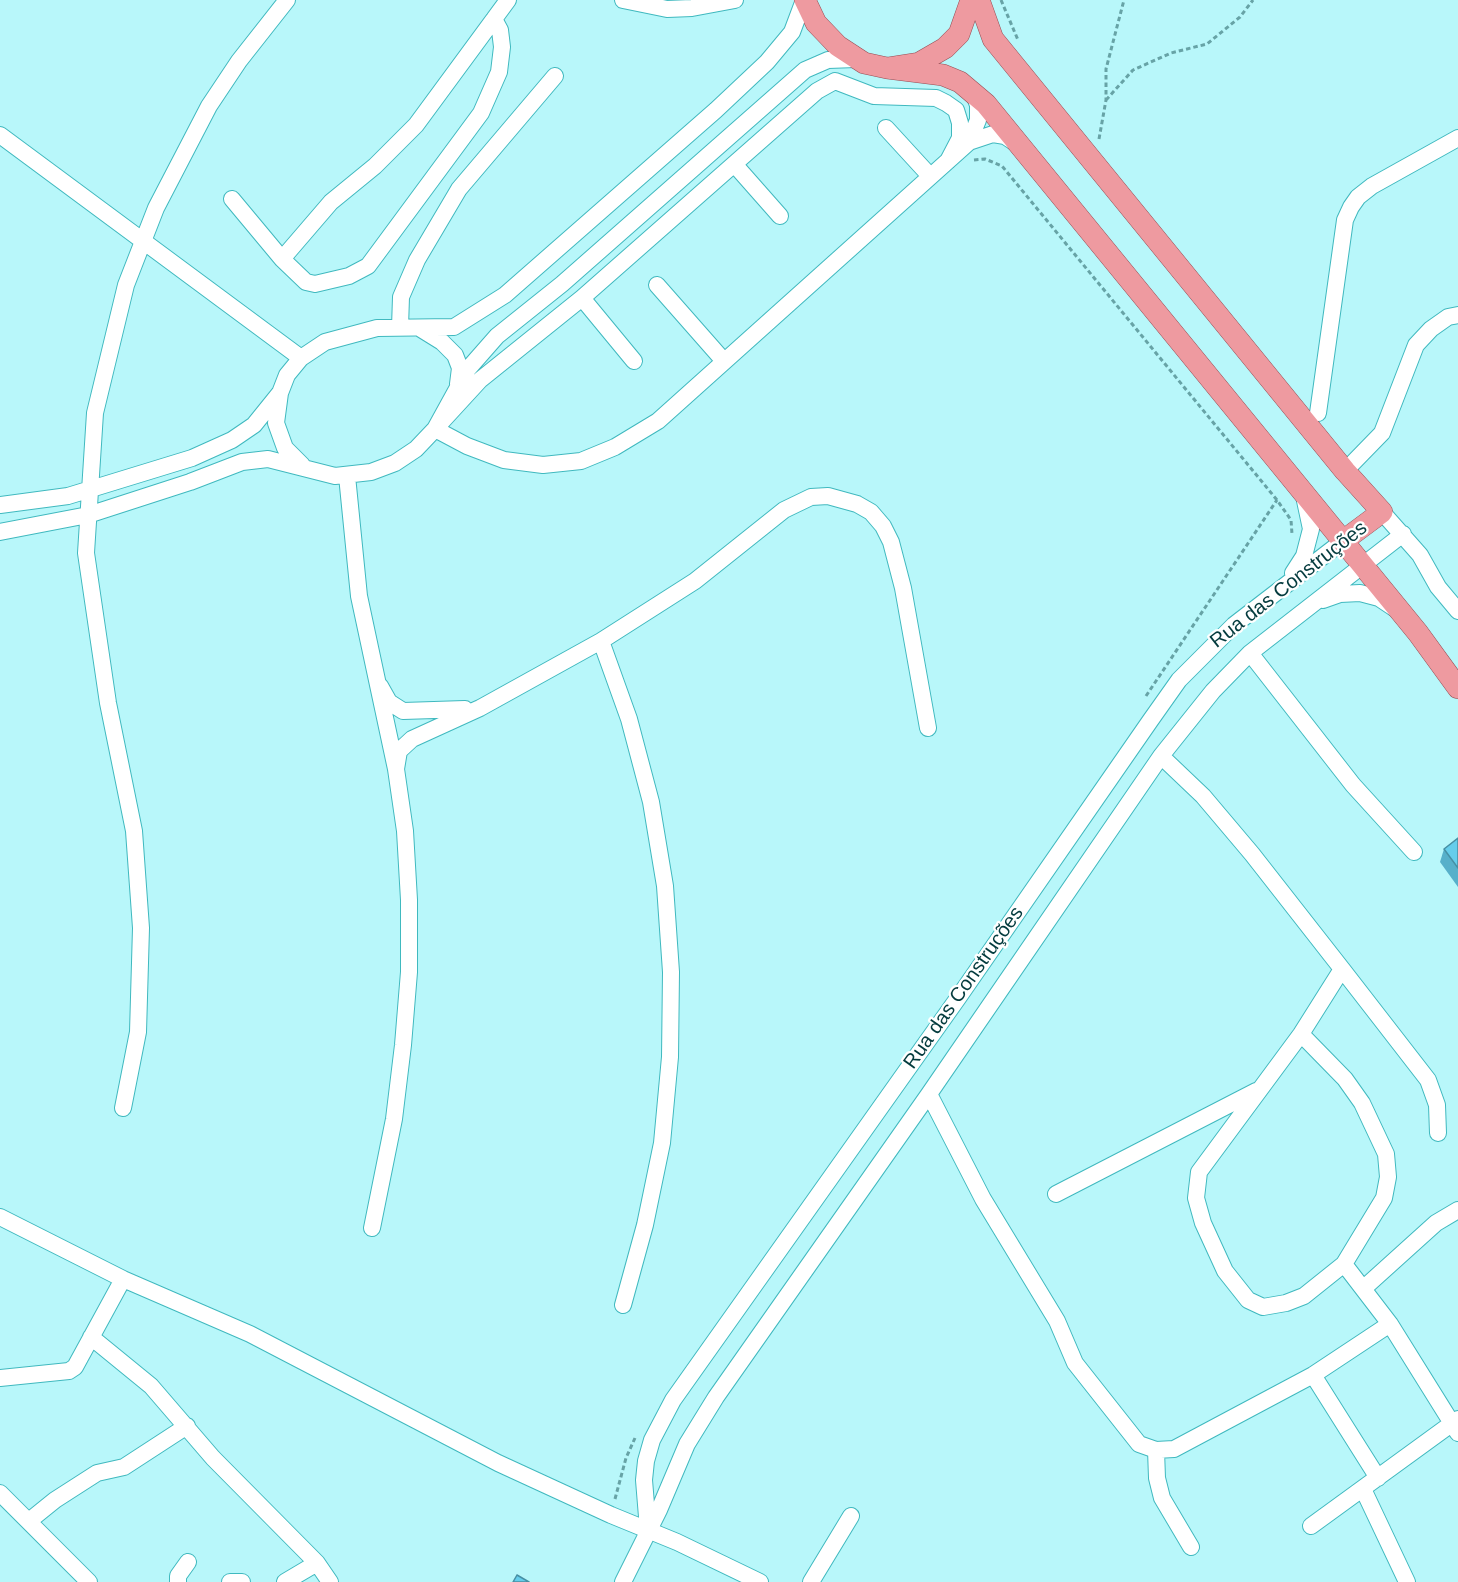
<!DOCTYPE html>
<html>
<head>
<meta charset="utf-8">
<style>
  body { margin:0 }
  canvas { display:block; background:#b8f7fa }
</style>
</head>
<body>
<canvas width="1458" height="1582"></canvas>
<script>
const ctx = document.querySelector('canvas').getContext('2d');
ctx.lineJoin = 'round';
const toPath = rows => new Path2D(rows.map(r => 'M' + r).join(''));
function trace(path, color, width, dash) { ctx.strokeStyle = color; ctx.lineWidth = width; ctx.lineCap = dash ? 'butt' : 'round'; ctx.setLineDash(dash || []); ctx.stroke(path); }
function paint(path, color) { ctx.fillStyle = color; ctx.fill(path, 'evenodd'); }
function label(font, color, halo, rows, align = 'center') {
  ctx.font = font + ' Helvetica,sans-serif'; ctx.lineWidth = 4.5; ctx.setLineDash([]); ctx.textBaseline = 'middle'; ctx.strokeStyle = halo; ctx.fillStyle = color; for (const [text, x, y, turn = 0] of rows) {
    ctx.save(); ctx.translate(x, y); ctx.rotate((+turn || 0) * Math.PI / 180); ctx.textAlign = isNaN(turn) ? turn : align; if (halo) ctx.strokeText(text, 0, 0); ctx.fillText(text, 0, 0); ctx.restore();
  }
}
const path = toPath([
  [1001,0,1018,40],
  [1106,100,1133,70,1171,53,1207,44,1240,17,1253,0],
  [1099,139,1106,100,1106,69,1124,0],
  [974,160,985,159,1002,166,1277,500,1291,520,1292,534],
  [1146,696,1277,500],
  [615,1499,626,1458,635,1438]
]);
const minor = toPath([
  [623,0,667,9,692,8,735,0],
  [886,128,930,176],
  [0,135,301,358],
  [969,142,978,120,978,105,973,92],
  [948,161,960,138,960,123,956,110,946,103,936,98,874,96,835,81,817,91,582,298,480,380,435,429,467,446,504,460,543,465,581,461,615,447,658,421,969,142,993,134,1005,136,1017,144],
  [735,165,780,216],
  [232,199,282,259,306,282,315,284,349,276,368,266,481,113,499,72,502,47,500,30,494,19],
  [282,259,331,202,375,166,416,125,508,0],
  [657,285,723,360],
  [582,298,634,361],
  [400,327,401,297,417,260,459,189,555,76],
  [421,329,442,342,455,355,460,368,458,384],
  [1318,413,1345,220,1351,207,1358,197,1372,186,1458,138],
  [302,465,285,448,276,423,280,393,287,375,301,358,325,342,377,328,454,327,505,295,716,110,767,62,792,32,804,0],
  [1345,471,1382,433,1416,345,1431,329,1448,317,1458,315],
  [347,476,359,596,396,769,405,831,409,900,409,972,403,1045,394,1119,372,1228],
  [0,505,68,496,192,458,232,440,254,425,279,394],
  [1382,512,1420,555,1438,587,1458,611],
  [0,532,88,515,190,482,242,462,268,459,335,476,371,472,395,463,416,449,435,429,468,369,497,336,562,284,805,70,828,60,856,59],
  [1293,573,1304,556,1311,529,1304,496],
  [1323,600,1340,594,1360,593,1379,598,1394,608],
  [601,641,629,719,651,802,665,886,671,972,670,1057,662,1143,645,1225,623,1305],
  [1250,653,1353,785,1414,852],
  [380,686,389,702,403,711,465,709],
  [1161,756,1203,796,1252,854,1342,969,1301,1034,1199,1172,1196,1198,1203,1223,1225,1271,1248,1300,1263,1307,1286,1303,1304,1296,1344,1264,1384,1198,1388,1177,1386,1154,1362,1103,1345,1079,1301,1034],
  [396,769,399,751,412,739,480,708,601,641,695,581,784,510,811,497,828,496,857,504,871,512,883,526,891,542,903,588,928,728],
  [1342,969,1428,1080,1437,1105,1438,1133],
  [929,1094,983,1199,1057,1321,1075,1363,1139,1444,1156,1450,1174,1449,1313,1375,1390,1324],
  [123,1108,138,1032,141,928,134,831,108,703,86,553,95,413,126,285,156,208,209,106,239,61,287,0],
  [1056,1194,1256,1091],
  [0,1217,123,1279,250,1334,498,1463,611,1515,677,1542,760,1582],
  [1344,1264,1390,1324,1458,1433],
  [1364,1288,1436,1223,1458,1210],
  [91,1337,151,1386,213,1458,317,1563,330,1582],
  [1313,1375,1378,1478],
  [0,1378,69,1371,75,1367,123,1279],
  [1156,1450,1157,1478,1162,1498,1191,1547],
  [1363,1489,1407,1582],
  [0,1493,89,1582],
  [29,1521,55,1500,97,1473,124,1467,187,1426],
  [1311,1526,1458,1419],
  [648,1529,644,1480,646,1461,652,1440,673,1400,958,998,1150,721,1179,680,1234,625,1343,541],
  [178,1582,178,1576,188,1562],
  [230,1582,242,1582],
  [285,1582,317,1563],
  [623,1582,659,1510,687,1444,716,1397,929,1094,1161,756,1213,691,1250,653,1403,534],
  [811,1582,851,1516]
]);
const major = toPath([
  [805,0,816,23,838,46,864,63,887,68,919,63,945,48,959,34,971,0],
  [979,0,993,39,1345,471,1382,512,1343,541],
  [887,68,943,75,960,82,986,104,1418,633,1458,688]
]);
const wall = toPath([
  [1458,838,1458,887,1440,862,1444,849]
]);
const building = toPath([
  [1458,838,1458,868,1444,849,1458,838],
  [517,1575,529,1582,513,1582,517,1575]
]);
const streetNames = [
  ["Rua das Construções",1289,585,-38],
  ["Rua das Construções",964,988,-55]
];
trace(minor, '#40b9bf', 18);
trace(major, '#954d54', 22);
trace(path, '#67a3a6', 3, [4.5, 3]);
trace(minor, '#fff', 16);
trace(major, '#ee9aa0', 21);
paint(wall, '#57b0ca');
paint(building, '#65cdeb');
trace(building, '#4790a4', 1.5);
label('20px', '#043b3e', '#fff', streetNames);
</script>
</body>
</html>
